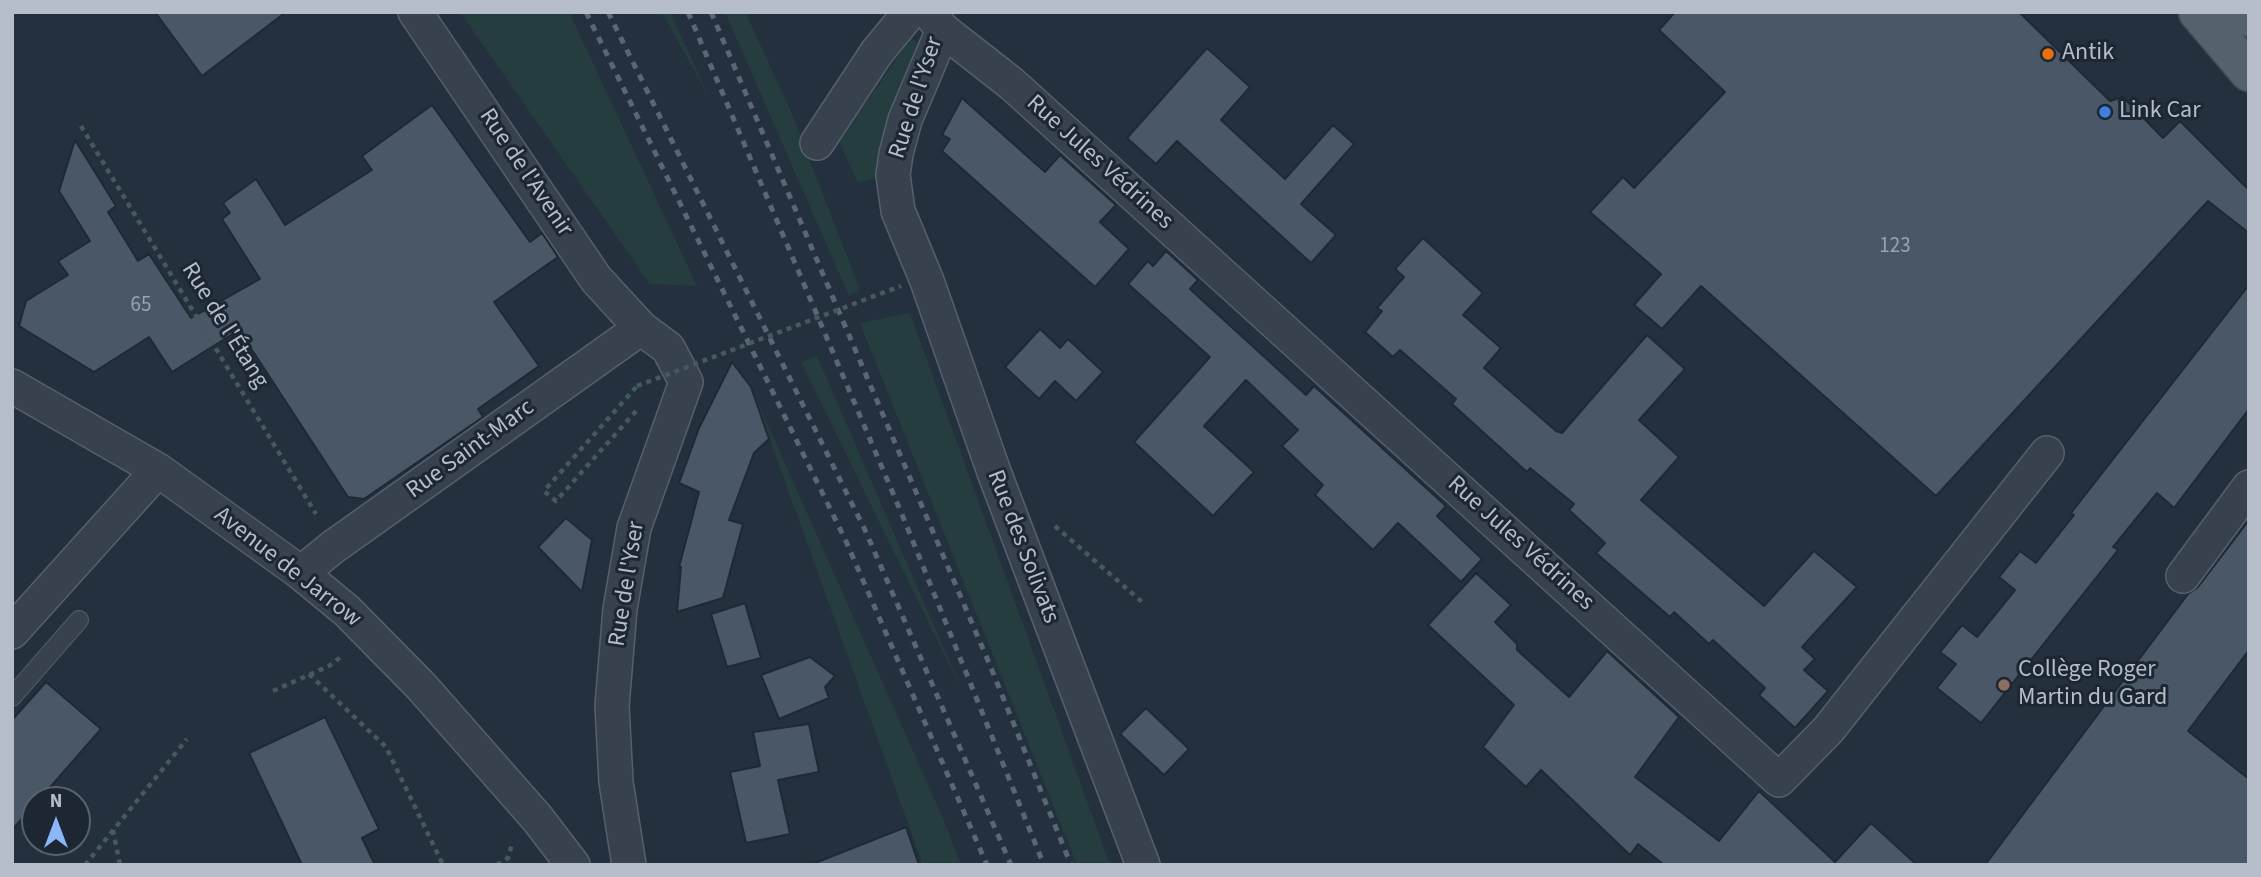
<!DOCTYPE html>
<html>
<head>
<meta charset="utf-8">
<style>
  body { margin:0 }
  #map { position:relative; width:2261px; height:877px; overflow:hidden; background:#24303e; font-family:"Source Sans 3",sans-serif }
  canvas { display:block }
  .frame { position:absolute; inset:0; border:14px solid #b4bdc9; pointer-events:none }
  .north { position:absolute; left:21px; top:786px; width:70px; height:70px; box-sizing:border-box; background:#1d2733; border:2px solid #59636f; border-radius:50%; rotate:0deg; font-size:19px; font-weight:700; line-height:28px; text-align:center; color:#b4bdc9 }
  .north::after { content:''; display:block; margin:auto; width:24px; height:32px; background:#8bb7f8; clip-path:polygon(50% 0,100% 100%,50% 72%,0 100%) }
</style>
</head>
<body>
<div id="map">
<canvas width="2261" height="877"></canvas>
<div class="frame"></div>
<div class="north">N</div>
</div>
<script>
const ctx = document.querySelector('canvas').getContext('2d');
ctx.lineJoin = 'round';
function paint(path, color) { ctx.fillStyle = color; ctx.fill(path, 'evenodd'); }
const toPath = rows => new Path2D(rows.map(r => 'M' + r).join(''));
function trace(path, color, width, dash) { ctx.strokeStyle = color; ctx.lineWidth = width; ctx.lineCap = dash ? 'butt' : 'round'; ctx.setLineDash(dash || []); ctx.stroke(path); }
function label(font, color, halo, rows, align = 'center') {
  ctx.font = font + ' "Source Sans 3",sans-serif'; ctx.lineWidth = 6; ctx.setLineDash([]); ctx.textBaseline = 'middle'; ctx.strokeStyle = halo; ctx.fillStyle = color; for (const [text, x, y, turn = 0] of rows) {
    ctx.save(); ctx.translate(x, y); ctx.rotate((+turn || 0) * Math.PI / 180); ctx.textAlign = isNaN(turn) ? turn : align; if (halo) ctx.strokeText(text, 0, 0); ctx.fillText(text, 0, 0); ctx.restore();
  }
}
const green = toPath([
  [460,12,569,12,697,286,650,284],
  [662,12,670,12,710,99],
  [725,12,745,12,790,109,860,290,849,296],
  [911,38,932,53,879,177,858,183,839,142],
  [910,313,1049,696,1110,865,1077,865,860,323],
  [817,356,964,695,801,362],
  [751,387,945,823,961,865,923,865]
]);
const building = toPath([
  [155,12,286,12,202,76,155,12],
  [1675,12,2019,12,2110,101,2123,97,2163,138,2180,121,2249,190,2249,233,2208,201,1936,496,1701,286,1662,329,1634,305,1661,274,1590,212,1623,177,1634,188,1725,92,1659,30,1675,12],
  [1207,48,1250,87,1221,120,1285,179,1333,125,1354,144,1301,204,1336,235,1311,263,1177,141,1156,164,1127,138,1207,48],
  [962,98,1045,172,1060,155,1116,205,1100,222,1129,249,1095,287,942,151,950,139,942,135,962,98],
  [432,105,530,242,542,233,558,257,494,302,539,366,478,409,483,417,364,499,348,497,239,330,172,372,149,337,94,372,19,326,26,301,68,275,58,261,90,241,59,191,75,140,116,206,108,212,138,261,149,254,191,318,260,279,222,219,230,213,223,203,256,179,285,225,372,170,362,156,432,105],
  [1423,238,1483,293,1463,315,1501,348,1484,368,1556,431,1562,433,1647,335,1685,369,1639,420,1679,457,1641,500,1764,606,1814,551,1857,587,1802,647,1815,659,1804,670,1828,691,1795,728,1759,695,1765,688,1713,640,1709,644,1674,612,1670,617,1596,553,1605,543,1569,510,1574,504,1530,468,1527,472,1452,404,1456,399,1400,350,1393,357,1365,332,1382,311,1377,308,1404,277,1395,269,1423,238],
  [1166,251,1198,280,1190,289,1306,395,1314,386,1446,506,1437,516,1482,559,1461,582,1398,523,1373,550,1315,495,1323,485,1282,446,1298,430,1246,380,1204,426,1254,472,1213,516,1134,442,1210,357,1128,284,1148,261,1153,266,1166,251],
  [2249,285,2249,409,2174,508,2157,493,2113,547,2118,550,1981,723,1937,688,1956,664,1940,652,1962,625,1977,637,2015,590,1999,577,2020,551,2036,563,2074,515,2071,513,2249,285],
  [1040,329,1060,348,1068,339,1103,372,1076,401,1055,381,1039,399,1005,367,1040,329],
  [732,362,751,387,769,439,754,453,729,520,743,524,723,598,677,612,681,567,679,567,699,492,679,483,699,428,732,362],
  [566,518,592,540,582,592,538,547,566,518],
  [2249,520,2249,650,2188,731,2249,779,2249,865,1985,865,2188,594,2198,587,2249,520],
  [1476,573,1511,605,1495,622,1517,644,1517,650,1569,697,1607,651,1679,717,1635,777,1719,841,1759,791,1835,862,1871,823,1917,865,1664,865,1638,844,1630,855,1541,770,1526,787,1483,747,1514,705,1428,625,1476,573],
  [745,603,761,658,727,667,711,614,745,603],
  [810,657,835,676,825,687,829,698,779,719,761,675,810,657],
  [46,682,101,729,39,800,35,800,35,804,12,830,12,720,46,682],
  [1146,708,1189,749,1164,775,1120,734,1146,708],
  [325,717,379,829,362,838,375,865,302,865,249,753,325,717],
  [809,724,819,772,778,780,790,834,746,843,730,772,760,766,753,732,809,724],
  [906,827,919,865,815,865,815,863,906,827]
]);
const path = toPath([
  [81,126,316,514],
  [636,411,556,501,544,491,637,386],
  [1055,526,1142,602],
  [309,674,386,747,443,865],
  [273,691,329,666,342,656],
  [113,830,120,865],
  [85,865,187,739],
  [497,865,508,858,512,844]
]);
const service = toPath([
  [12,697,79,620]
]);
const minor = toPath([
  [415,12,596,279,641,328,668,348,686,382,634,528,620,609,612,706,616,782,629,865],
  [931,15,943,30,905,120,896,154,893,175,898,211,927,281,994,472,1143,865],
  [943,30,1012,84,1779,780,1828,730,2047,453],
  [817,143,877,52,910,12],
  [12,386,158,470,301,573,347,611,421,686,537,818,573,865],
  [301,573,333,547,641,328],
  [2183,576,2249,487],
  [12,632,158,470]
]);
const primary = toPath([
  [2198,12,2249,72],
  [2243,12,2249,17]
]);
const rail = toPath([
  [586,12,845,539,987,865],
  [608,12,865,530,1011,865],
  [688,12,901,512,1044,865],
  [711,12,989,663,1071,865]
]);
const pathBridge = toPath([
  [637,386,901,286]
]);
const markers = [
  [2048,54,7,"#e8710a"],
  [2105,112,7,"#3f7fe0"],
  [2004,685,7,"#8d6e63"]
];
const numberNames = [
  ["123",1895,247],
  ["65",141,306]
];
const poiNames = [
  ["Antik",2062,54],
  ["Link Car",2119,112],
  ["Collège Roger",2018,671],
  ["Martin du Gard",2018,699]
];
const streetNames = [
  ["Rue de l'Yser",917,98,-72],
  ["Rue Jules Védrines",1099,163,42],
  ["Rue de l'Avenir",525,173,56],
  ["Rue de l'Étang",224,326,58],
  ["Rue Saint-Marc",471,450,-36],
  ["Rue Jules Védrines",1520,544,42],
  ["Rue des Solivats",1022,547,69],
  ["Avenue de Jarrow",287,568,38],
  ["Rue de l'Yser",628,584,-81]
];
paint(green, '#263d3f');
paint(building, '#4a5767');
trace(building, '#1f2935', 2);
trace(service, '#56606c', 20);
trace(minor, '#56606c', 36);
trace(primary, '#414b57', 41);
trace(path, '#445a5c', 4.5, [5, 5]);
trace(service, '#38424e', 18);
trace(minor, '#38424e', 33);
trace(primary, '#56616e', 38);
trace(rail, '#5a6675', 5, [7, 7]);
trace(pathBridge, '#445a5c', 4.5, [5, 5]);
for (const [x, y, r, color] of markers) { const dot = new Path2D(); dot.arc(x, y, r, 0, 2 * Math.PI); ctx.fillStyle = color; ctx.fill(dot); trace(dot, '#1d2733', 2.5); }
label('21px', '#9aa4b0', null, numberNames);
label('24px', '#b4bdc9', '#1d2733', poiNames, 'left');
label('24px', '#b4bdc9', '#1d2733', streetNames);
</script>
</body>
</html>
